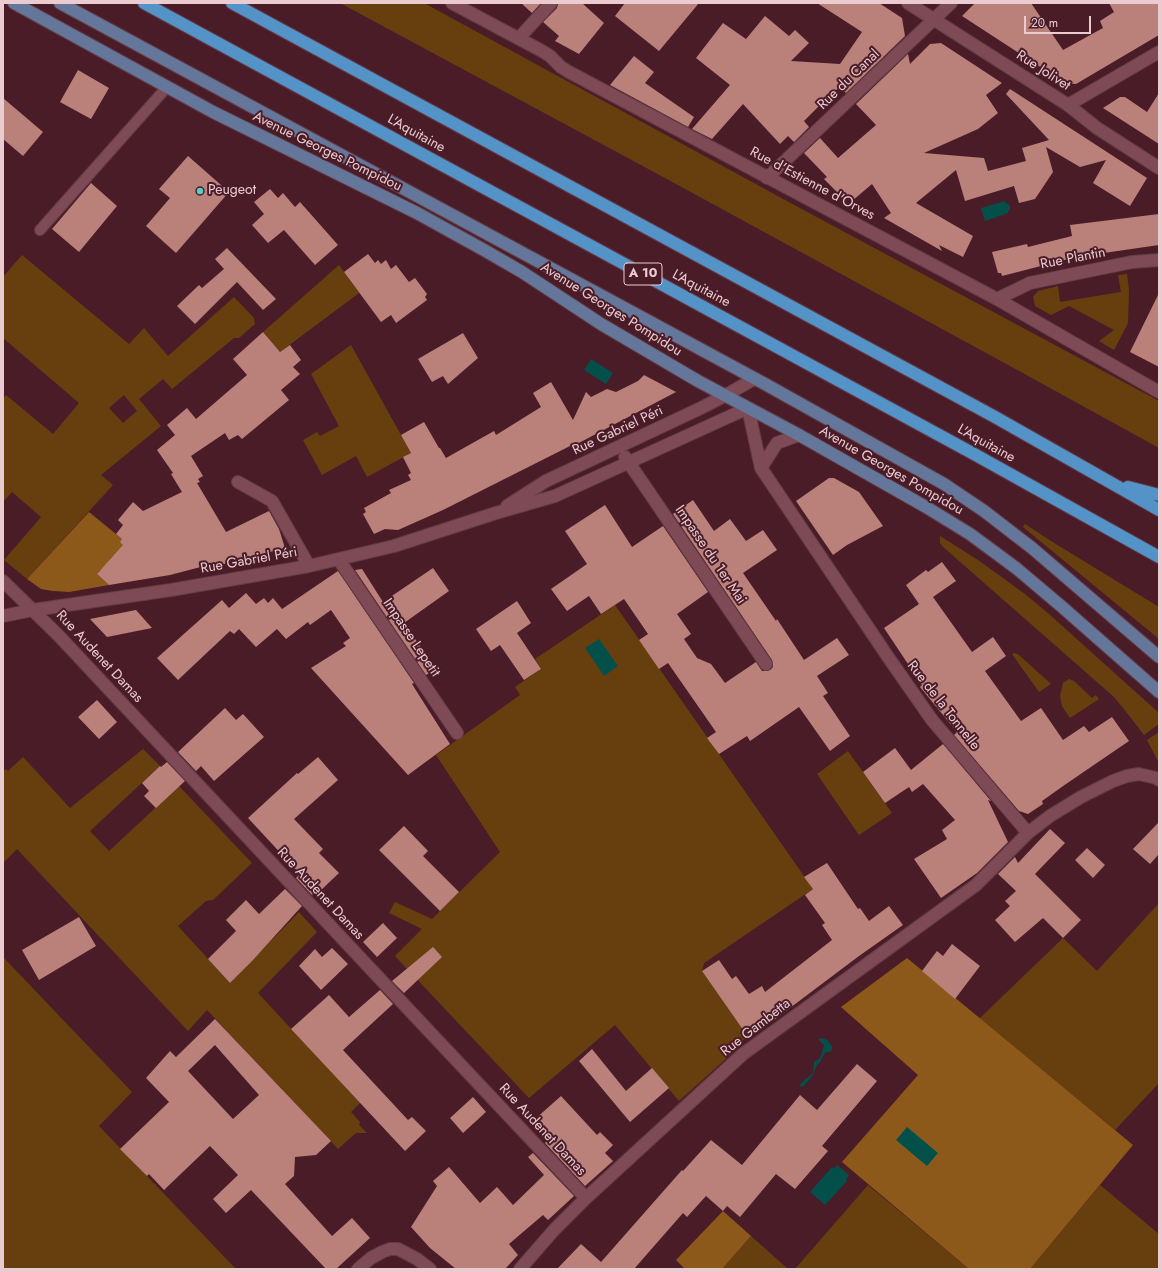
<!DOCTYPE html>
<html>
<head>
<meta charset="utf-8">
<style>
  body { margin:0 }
  #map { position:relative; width:1162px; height:1272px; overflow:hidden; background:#4a1c28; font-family:Jost,sans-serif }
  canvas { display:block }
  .frame { position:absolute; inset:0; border:4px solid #eacbd0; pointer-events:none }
  .scale { position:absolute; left:1024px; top:16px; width:67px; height:18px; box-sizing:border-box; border:2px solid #eacbd0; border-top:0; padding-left:5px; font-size:12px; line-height:14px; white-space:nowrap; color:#eacbd0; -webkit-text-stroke:3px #4a1c28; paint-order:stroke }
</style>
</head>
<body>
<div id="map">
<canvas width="1162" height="1272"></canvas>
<div class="frame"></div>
<div class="scale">20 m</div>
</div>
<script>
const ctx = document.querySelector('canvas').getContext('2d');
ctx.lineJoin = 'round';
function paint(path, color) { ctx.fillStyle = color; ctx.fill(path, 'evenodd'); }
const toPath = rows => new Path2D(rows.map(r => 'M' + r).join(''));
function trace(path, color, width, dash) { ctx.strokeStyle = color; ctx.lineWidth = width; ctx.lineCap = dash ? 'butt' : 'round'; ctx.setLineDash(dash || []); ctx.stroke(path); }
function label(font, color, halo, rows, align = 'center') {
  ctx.font = font + ' Jost,sans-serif'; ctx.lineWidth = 4; ctx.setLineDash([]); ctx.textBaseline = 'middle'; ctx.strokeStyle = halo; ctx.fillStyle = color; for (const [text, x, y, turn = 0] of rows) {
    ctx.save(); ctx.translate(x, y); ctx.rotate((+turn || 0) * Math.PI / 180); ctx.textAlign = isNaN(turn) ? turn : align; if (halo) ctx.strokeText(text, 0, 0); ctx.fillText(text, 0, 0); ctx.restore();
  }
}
const green = toPath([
  [340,3,424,3,785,200,1159,401,1159,448,1021,372,665,178],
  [22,255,129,344,144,328,168,356,234,297,254,318,255,324,239,338,234,338,172,389,163,379,139,399,161,426,101,475,113,485,27,579,4,560,41,517,12,492,3,502,3,399,6,395,53,434,79,403,3,338,3,277],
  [124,395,137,411,123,423,109,408],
  [339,265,359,293,280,352,263,332],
  [1127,274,1129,290,1128,323,1114,350,1099,341,1114,330,1069,306,1051,315,1035,306,1033,297,1038,291,1058,286,1060,302,1121,292,1118,275],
  [351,345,411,453,367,477,356,456,322,475,303,440,317,432,320,436,339,426,311,374],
  [1025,524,1051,541,1159,607,1159,639,1023,527],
  [940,536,978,560,1025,594,1049,614,1159,713,1159,724,1144,735,1124,709,1114,697,942,546,940,543],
  [615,605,813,889,704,963,702,971,748,1037,738,1044,739,1047,679,1101,615,1025,529,1098,395,956,422,929,389,913,395,902,432,919,500,852,436,755,520,695,515,687,541,669,535,659],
  [1015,653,1019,655,1051,684,1039,692,1012,654],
  [1069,679,1074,681,1092,698,1096,695,1099,699,1070,718,1062,706,1060,696,1063,683],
  [1159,732,1159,763,1147,740],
  [143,749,160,766,90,831,109,851,179,786,252,863,213,900,206,901,178,926,230,983,299,912,317,932,258,993,360,1103,351,1112,360,1122,359,1125,367,1133,356,1133,338,1149,207,1010,188,1031,17,849,3,863,3,771,6,769,8,771,23,757,70,808],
  [848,751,892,813,859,835,817,774],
  [1159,903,1159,1083,1115,1130,979,1019,1063,938,1097,971],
  [3,957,132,1092,99,1126,236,1269,3,1269],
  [868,1185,969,1269,795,1269],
  [1100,1185,1159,1234,1159,1269,1030,1269],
  [751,1236,788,1269,722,1269]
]);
const forest = toPath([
  [89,512,122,539,124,546,97,574,109,585,69,592,53,591,41,589,27,579],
  [907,958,1133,1145,1030,1269,969,1269,842,1162,918,1075,841,1007],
  [723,1211,751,1236,722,1269,685,1269,676,1260]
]);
const water = toPath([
  [1005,201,1005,203,1008,204,1010,206,1010,210,1008,211,1008,213,985,221,981,208],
  [591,359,613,373,606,384,584,370],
  [599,639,618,666,604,676,585,648],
  [822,1038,827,1040,832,1046,832,1050,830,1052,827,1052,825,1053,820,1062,817,1065,813,1075,803,1087,800,1086,801,1083,813,1073,814,1062,819,1059,821,1056,824,1045,818,1039],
  [907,1127,938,1153,927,1166,896,1140],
  [837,1165,849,1175,846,1179,847,1181,825,1205,810,1192,832,1167,834,1169]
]);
const building = toPath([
  [521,3,541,3,532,13],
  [558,3,582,3,604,23,579,54,555,41,559,36,543,22,557,8],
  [625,3,699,3,659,51,615,16],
  [817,3,879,3,902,18,905,36,846,93,840,87,831,94,804,121,809,127,794,142,788,136,780,144,743,104,712,139,692,129,730,85,696,58,723,23,746,39,765,16,789,36,795,30,809,43,791,61,840,64,862,32],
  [975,3,1031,3,1063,50,1103,28,1100,21,1114,12,1109,3,1159,3,1159,35,1076,84,1065,83,962,16],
  [941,43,1002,83,986,95,998,113,978,129,924,153,984,158,988,171,1026,161,1022,148,1049,140,1006,94,1010,89,1147,178,1130,206,1093,183,1106,160,1080,167,1046,147,1053,172,1035,199,1019,203,1014,186,965,201,956,170,916,203,973,236,963,257,939,245,942,251,884,218,891,213,872,184,852,201,838,193,824,179,827,177,804,153,820,138,838,158,876,125,856,104,908,54,910,64,930,44],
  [634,56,654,72,645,83,694,117,688,127,610,85],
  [78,70,109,88,91,119,60,102],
  [1159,93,1159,144,1103,108,1120,97,1125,97,1147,112],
  [3,98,43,132,23,156,3,139],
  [188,156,229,192,176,253,146,226,170,198,159,189],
  [91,183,117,206,79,252,52,229],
  [270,189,278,198,283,193,295,207,300,202,338,245,315,265,284,230,268,243,252,225,264,214,254,202],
  [1159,214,1159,245,1076,257,1002,276,1001,273,998,273,992,252,1027,244,1028,247,1072,236,1070,225],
  [227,248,276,299,263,310,237,282,195,324,177,306,199,285,202,288,224,269,215,259],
  [368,254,375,263,378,260,381,264,386,260,391,269,396,265,409,282,415,278,427,294,425,297,427,300,396,323,391,315,381,322,344,272],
  [1159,293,1159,367,1130,352],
  [263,332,280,352,290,345,301,360,293,367,300,374,281,390,289,400,242,439,238,435,229,440,225,433,191,456,203,476,198,479,200,482,197,483,226,532,269,511,279,529,285,548,213,567,212,564,170,575,109,585,97,574,123,545,120,542,122,539,116,534,123,525,118,520,133,502,143,511,182,492,171,474,173,473,157,450,175,435,167,425,187,408,196,419,247,375,233,359],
  [463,333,478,358,448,384,443,376,432,382,418,359],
  [644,375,676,392,575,445,574,444,443,510,398,530,385,529,374,534,363,514,366,512,364,508,391,493,389,490,411,480,408,475,411,473,403,457,411,453,401,435,424,422,439,448,440,448,446,458,494,431,496,435,541,407,533,393,551,382,573,420,586,392,591,397,607,389,616,392,638,381],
  [829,478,834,478,859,492,883,526,847,545,833,555,796,501],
  [693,500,714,531,730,519,746,541,763,530,777,550,743,573,776,621,777,619,804,660,837,638,849,655,817,676,828,693,823,696,850,736,830,751,799,707,750,741,747,736,719,754,707,738,716,732,668,663,659,669,639,640,648,634,624,599,601,614,589,596,567,611,551,589,587,564,565,531,605,505,632,547,663,526,708,592,677,614,691,634,684,639,697,658,711,664,725,683,756,662,762,671,766,671,770,670,773,667,772,660,673,514],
  [942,562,956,581,933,597,972,652,993,637,1006,656,985,671,1021,721,1041,708,1063,740,1084,726,1089,732,1112,717,1129,741,1066,784,1042,801,1043,804,1028,814,1019,811,954,735,957,732,920,687,922,685,884,628,919,604,906,585,926,570,928,572],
  [433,568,449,591,404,623,436,669,426,675,355,570,362,569,383,602],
  [338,571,414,683,412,684,450,744,408,775,311,668,346,646,343,643,350,638,331,610,310,625,308,622,286,639,277,629,256,647,239,629,234,634,230,631,178,680,157,658,222,600,229,608,246,593,256,604,264,598,268,603,273,598,282,609],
  [517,601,531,623,517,633,541,669,524,680,500,645,491,651,476,629],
  [136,610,152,628,107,637,90,619],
  [97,700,117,722,99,739,78,717],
  [225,708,236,720,243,714,264,737,214,781,201,766,196,771,178,752],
  [943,744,991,801,988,800,1008,842,977,873,941,898,914,859,947,839,942,830,955,820,923,784,912,792,909,787,885,803,863,772,895,748,911,770],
  [318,757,338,780,294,819,323,849,319,853,339,873,318,893,316,891,312,895,296,878,300,874,248,818,297,773,298,774],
  [167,762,185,781,156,808,144,796,149,791,142,783,160,766,161,767],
  [1159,822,1159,854,1150,864,1133,849],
  [404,826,428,851,423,856,459,892,440,911,379,850],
  [1050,829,1065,843,1035,874,1081,920,1063,938,1043,918,1015,942,995,920,1010,906,1005,901,1016,891,998,874,1015,857,1018,863],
  [1087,848,1105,865,1093,878,1075,860],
  [827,863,858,909,860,908,869,921,889,906,903,925,859,956,766,1026,748,1037,702,971,719,960,732,979,736,976,749,994,762,986,765,992,832,940,822,925,825,923,805,895,813,889,804,877],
  [285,889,302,906,253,960,230,983,208,959,236,931,226,920,246,900,259,914],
  [79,917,96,946,39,980,22,950],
  [383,923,397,938,377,957,363,942],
  [952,944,980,966,955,999,922,971,937,951,943,956],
  [433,947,442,957,404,993,392,981],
  [332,948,348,964,321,990,299,966,315,949,322,957],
  [380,990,393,1004,343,1050,408,1120,412,1117,426,1131,405,1151,291,1029,329,995,349,1017],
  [215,1019,331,1141,316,1155,295,1157,294,1176,285,1184,332,1236,352,1218,370,1238,336,1269,326,1269,251,1190,226,1213,213,1199,238,1175,210,1146,164,1190,149,1174,147,1176,120,1149,169,1102,146,1078,170,1051,176,1057],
  [215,1045,259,1095,233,1119,188,1071],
  [592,1049,626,1091,652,1068,669,1088,630,1122,579,1061],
  [857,1064,877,1081,822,1146,828,1151,795,1189,776,1174,740,1217,727,1206,723,1211,706,1196,687,1217,683,1213,634,1269,557,1269,581,1244,601,1262,682,1170,683,1171,711,1140,742,1165,800,1095,817,1110],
  [561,1096,597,1135,600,1132,613,1145,605,1153,613,1161,585,1186,545,1143,547,1141,542,1135,545,1133,534,1120],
  [473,1097,486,1112,463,1133,450,1118],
  [533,1153,574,1196,548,1220,543,1215,509,1244,518,1255,505,1269,456,1269,430,1248,411,1227,437,1186,433,1181,449,1167,480,1203,497,1187,513,1205,544,1175,528,1157]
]);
const service = toPath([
  [40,230,167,87]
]);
const minor = toPath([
  [452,3,542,51,550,56,561,67,569,72,997,299,1159,392],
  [519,38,551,3],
  [1068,105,1159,52],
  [767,178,951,3],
  [997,299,1030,283,1132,262,1159,260],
  [625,457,766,664],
  [761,468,777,443,799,435],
  [238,482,272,501,309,566],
  [507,506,546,481,701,408,726,395,754,379],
  [339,560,457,733],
  [3,581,59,636,411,1012,586,1198],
  [3,616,33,610,171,590,309,566,394,546,496,513,555,496,748,408,761,468,888,657,932,720,1028,833,1050,816,1081,797,1113,781,1127,776,1139,774,1156,778,1159,780],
  [358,1269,371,1258,382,1252,390,1249,398,1249,417,1259,430,1269],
  [520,1269,554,1230,586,1198,743,1054,976,885,1028,833]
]);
const tertiary = toPath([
  [908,3,1068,105,1097,128,1159,168]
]);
const primary = toPath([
  [14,3,213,112,417,213,484,250,522,272,601,324,698,381,799,435,926,507,970,534,1016,568,1061,606,1159,692],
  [60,3,765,384,944,484,984,511,1032,548,1159,657]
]);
const motorway = toPath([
  [144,3,974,454,1159,557],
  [232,3,995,417,1159,510],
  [1128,487,1159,495]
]);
const markers = [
  [200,191,4,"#57cec2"]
];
const shields = [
  [643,274,38]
];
const shieldNames = [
  ["A 10",643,274]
];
const streetNames = [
  ["Rue Jolivet",1043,71,33],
  ["Rue du Canal",849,80,-44],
  ["L'Aquitaine",416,134,29],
  ["Avenue Georges Pompidou",327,152,26],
  ["Rue d'Estienne d'Orves",812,184,28],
  ["Rue Plantin",1073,259,-11],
  ["L'Aquitaine",701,289,28],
  ["Avenue Georges Pompidou",611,310,32],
  ["Rue Gabriel Péri",618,431,-25],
  ["L'Aquitaine",986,444,29],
  ["Avenue Georges Pompidou",891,471,30],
  ["Impasse du 1er Mai",710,555,56],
  ["Rue Gabriel Péri",249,561,-10],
  ["Impasse Lepetit",411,638,56],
  ["Rue Audenet Damas",99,657,47],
  ["Rue de la Tonnelle",943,706,52],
  ["Rue Audenet Damas",320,894,47],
  ["Rue Gambetta",756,1028,-38],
  ["Rue Audenet Damas",542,1130,47]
];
const poiNames = [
  ["Peugeot",208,191]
];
paint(green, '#673f0f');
paint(forest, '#8d591b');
paint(water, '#025049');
paint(building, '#ba817b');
trace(service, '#633b46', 12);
trace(minor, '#633b46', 14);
trace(tertiary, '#633b46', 14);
trace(primary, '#633b46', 14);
trace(motorway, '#633b46', 14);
trace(service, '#7d4a55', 10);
trace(minor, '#7d4a55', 12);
trace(tertiary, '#7d4a55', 12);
trace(primary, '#64769a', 12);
trace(motorway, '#5493c8', 12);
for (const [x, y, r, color] of markers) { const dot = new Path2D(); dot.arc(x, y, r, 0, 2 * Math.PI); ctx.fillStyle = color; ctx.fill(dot); trace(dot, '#4a1c28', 1.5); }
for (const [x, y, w] of shields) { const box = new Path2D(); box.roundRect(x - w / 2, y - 11, w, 22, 3); ctx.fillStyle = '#4a1c28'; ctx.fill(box); trace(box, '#eacbd0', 1); }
label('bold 13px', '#eacbd0', null, shieldNames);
label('14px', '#eacbd0', '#4a1c28', streetNames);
label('14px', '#eacbd0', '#4a1c28', poiNames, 'left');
</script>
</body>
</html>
